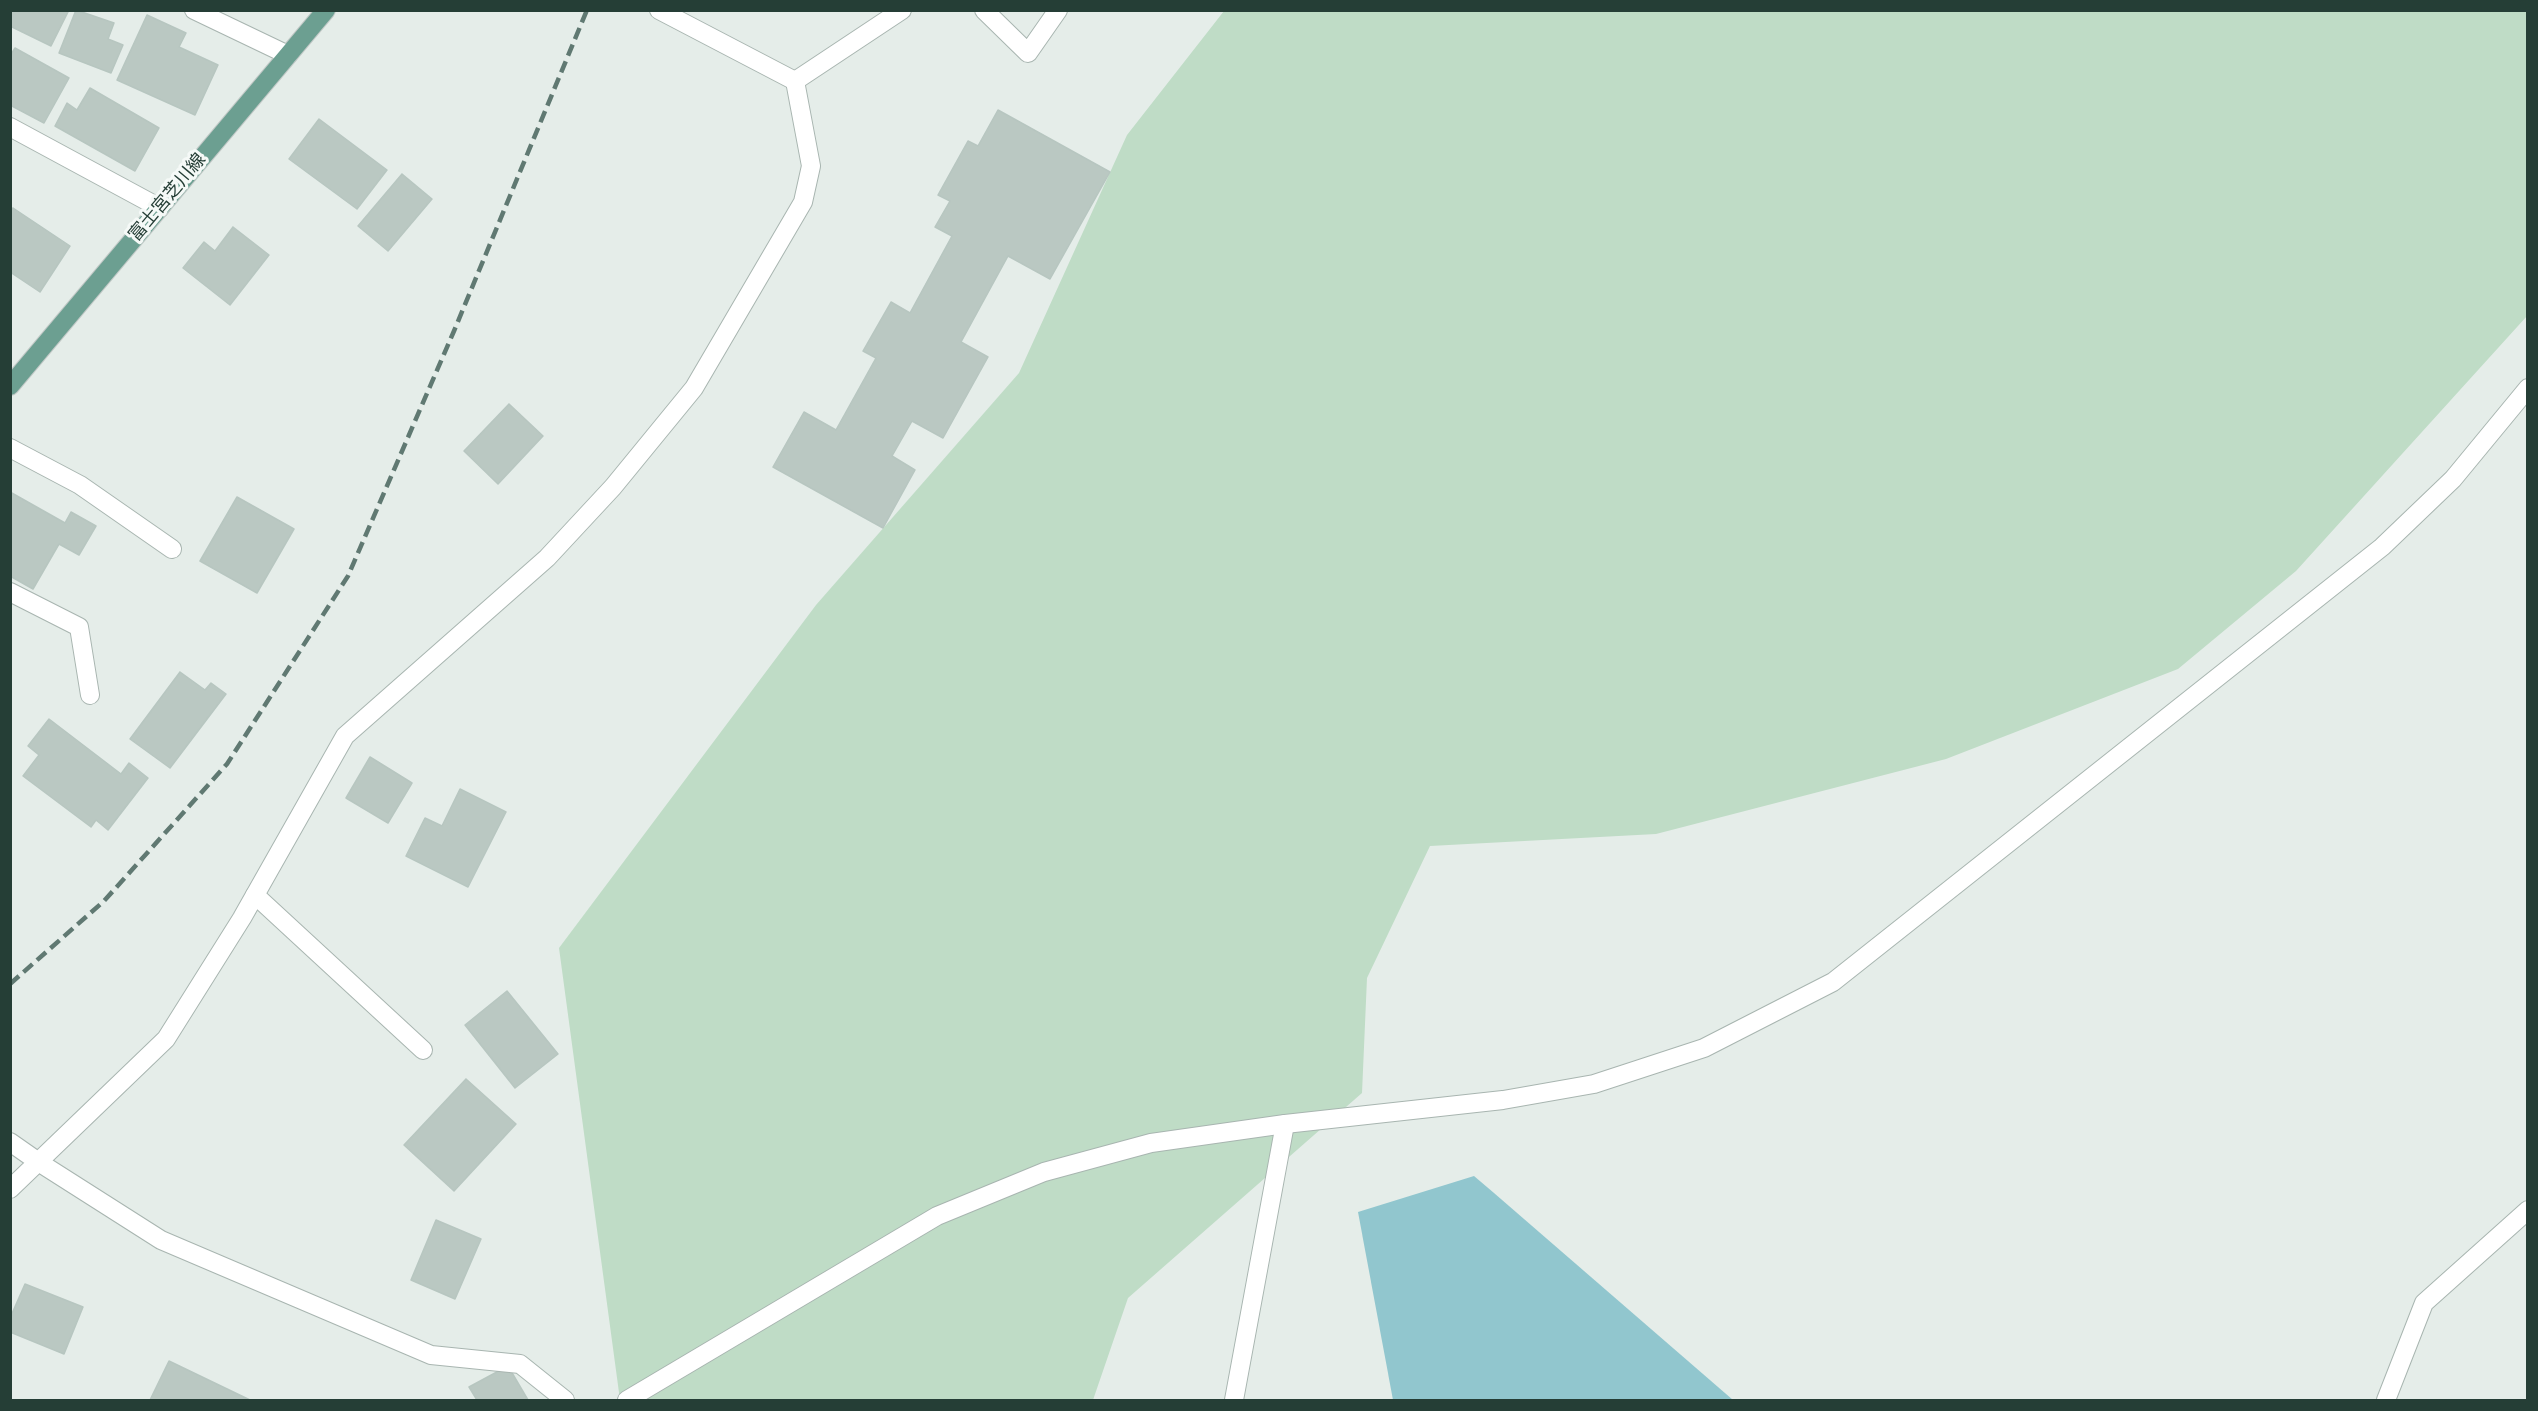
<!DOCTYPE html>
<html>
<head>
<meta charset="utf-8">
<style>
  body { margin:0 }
  #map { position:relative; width:2538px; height:1411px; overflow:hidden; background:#e5ede9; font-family:"Sofia Sans Condensed",sans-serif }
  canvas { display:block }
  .frame { position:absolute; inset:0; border:12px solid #253e36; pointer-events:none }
</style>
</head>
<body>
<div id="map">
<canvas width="2538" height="1411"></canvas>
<div class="frame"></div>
</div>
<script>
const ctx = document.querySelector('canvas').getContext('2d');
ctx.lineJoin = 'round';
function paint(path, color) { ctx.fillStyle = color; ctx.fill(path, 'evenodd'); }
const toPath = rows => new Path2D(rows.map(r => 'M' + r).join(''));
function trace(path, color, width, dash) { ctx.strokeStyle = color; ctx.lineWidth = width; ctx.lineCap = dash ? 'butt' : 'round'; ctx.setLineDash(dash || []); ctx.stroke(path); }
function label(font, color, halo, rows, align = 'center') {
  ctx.font = font + ' "Sofia Sans Condensed","Noto Sans JP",sans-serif'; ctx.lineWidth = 6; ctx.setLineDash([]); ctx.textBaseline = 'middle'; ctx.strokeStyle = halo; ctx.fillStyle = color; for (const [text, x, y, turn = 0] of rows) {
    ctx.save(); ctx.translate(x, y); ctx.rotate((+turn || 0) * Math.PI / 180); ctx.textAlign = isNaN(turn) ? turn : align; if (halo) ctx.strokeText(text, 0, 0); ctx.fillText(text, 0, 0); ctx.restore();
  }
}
const green = toPath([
  [1224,11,2527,11,2527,316,2296,571,2178,669,1946,759,1656,834,1430,846,1367,978,1362,1093,1128,1298,1093,1400,620,1400,559,948,816,605,1019,373,1127,135]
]);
const water = toPath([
  [1474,1176,1494,1193,1733,1400,1393,1400,1358,1212]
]);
const building = toPath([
  [10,10,69,10,51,46,10,26,10,10],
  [76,10,114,23,108,39,123,45,111,73,59,53,76,10],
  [147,15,186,33,179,47,218,65,195,115,117,80,147,15],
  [15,48,69,78,44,123,10,105,10,56,15,48],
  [90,88,159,128,135,171,55,126,67,103,77,110,90,88],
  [998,110,1110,172,1050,279,1008,256,961,342,988,357,943,438,912,421,892,456,915,470,883,528,773,467,804,412,836,430,876,358,863,351,891,302,910,313,952,236,935,227,950,201,938,195,968,141,978,146,998,110],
  [319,119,387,170,357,209,289,159,319,119],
  [402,174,432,199,388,251,358,226,402,174],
  [13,208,70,246,40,292,10,272,10,211,13,208],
  [233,227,269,255,230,305,183,268,204,242,215,251,233,227],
  [509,404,543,436,498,484,464,451,509,404],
  [10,492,65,523,71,512,96,526,79,555,59,544,33,589,10,576,10,492],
  [237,497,294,529,257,593,200,561,237,497],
  [180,672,205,690,211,683,226,694,170,768,130,739,180,672],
  [49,719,121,774,129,763,148,778,108,830,96,820,91,827,23,776,39,755,28,746,49,719],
  [370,757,412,783,388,823,346,798,370,757],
  [460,789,506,812,468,887,406,856,425,818,442,826,460,789],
  [507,991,558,1054,515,1088,465,1025,507,991],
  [466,1079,516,1124,454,1191,404,1145,466,1079],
  [436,1220,481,1239,455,1299,411,1280,436,1220],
  [25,1284,83,1307,64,1354,10,1332,10,1318,25,1284],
  [169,1361,250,1400,150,1400,169,1361],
  [508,1366,528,1400,477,1400,469,1387,508,1366]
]);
const service = toPath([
  [659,10,795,81],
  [10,448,80,485,172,549],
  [10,592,79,627,90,695],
  [255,895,423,1050],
  [40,1163,161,1240,431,1355,520,1364,565,1400],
  [1234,1400,1285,1124],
  [2386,1400,2424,1303,2528,1210]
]);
const minor = toPath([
  [194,10,288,55],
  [984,10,1028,53,1058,10],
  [10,127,160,208],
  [10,1142,40,1163],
  [10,1189,166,1039,242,918,345,736,547,558,613,487,694,388,803,202,811,166,795,81,902,10]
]);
const tertiary = toPath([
  [627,1400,937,1216,1044,1172,1151,1143,1285,1124,1503,1100,1594,1084,1704,1048,1833,982,2382,547,2453,479,2528,388]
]);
const primary = toPath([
  [10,386,326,10]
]);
const rail = toPath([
  [10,984,104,901,227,764,348,576,454,331,587,10]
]);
const streetNames = [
  ["富士宮芝川線",168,198,-50]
];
paint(green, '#bfdcc6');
paint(water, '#91c6ce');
paint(building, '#bac8c2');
trace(building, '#b7c6c0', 1.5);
trace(service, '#a8b5b0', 20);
trace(minor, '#a8b5b0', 20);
trace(tertiary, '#a8b5b0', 20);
trace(primary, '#c2c9c7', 20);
trace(service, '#fff', 18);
trace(minor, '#fff', 18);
trace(tertiary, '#fff', 18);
trace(primary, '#6c9f91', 18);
trace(rail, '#607972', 4.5, [12, 6]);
label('18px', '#253e36', '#f5f9f7', streetNames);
</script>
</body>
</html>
